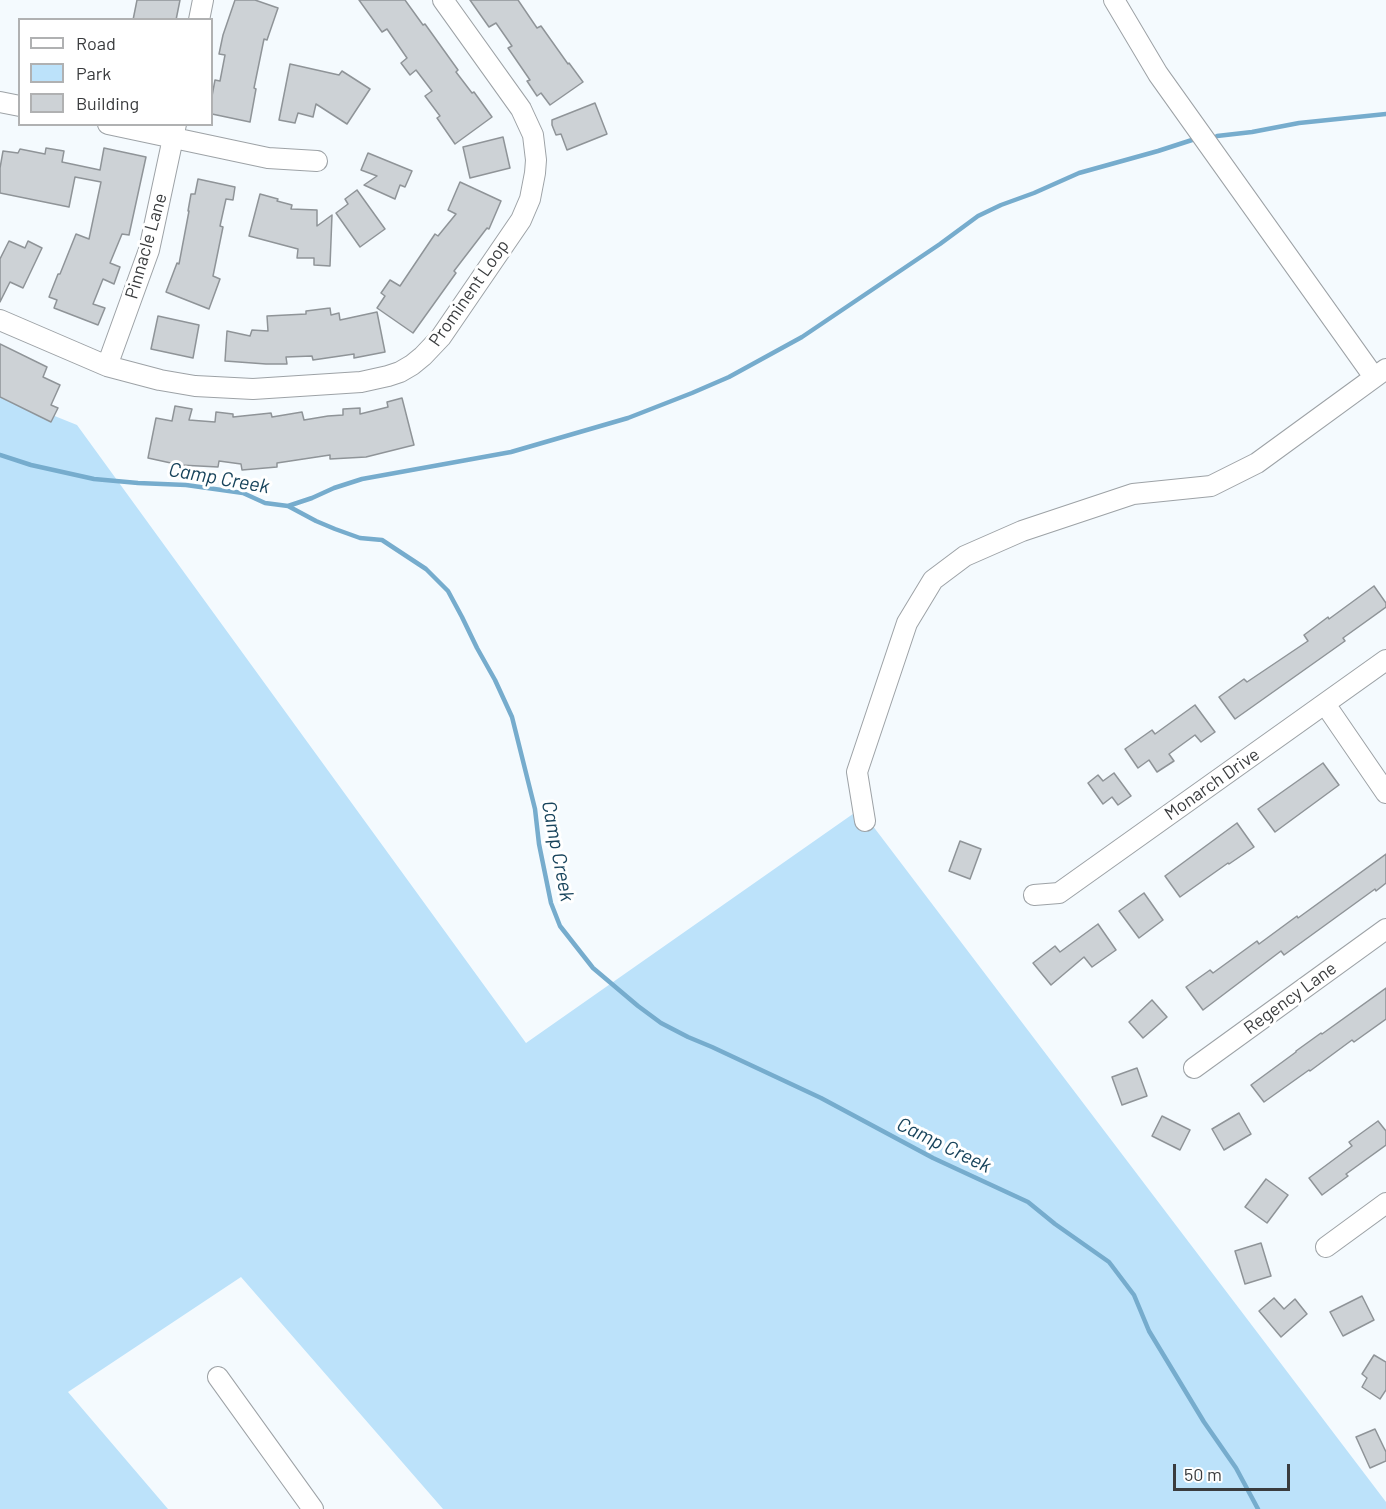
<!DOCTYPE html>
<html>
<head>
<meta charset="utf-8">
<style>
  body { margin:0 }
  #map { position:relative; width:1386px; height:1509px; overflow:hidden; background:#f4fafe; font-family:Barlow,sans-serif }
  canvas { display:block }
  .legend { position:absolute; left:18px; top:18px; width:195px; height:108px; box-sizing:border-box; background:#fff; border:2px solid #b0b1b2; margin:0; padding:8px 10px; list-style:none; font-size:18px; color:#3a3c3e }
  .legend li { display:flex; align-items:center; gap:12px; height:30px }
  .legend b { width:30px; border:2px solid #b0b1b2 }
  .scale { position:absolute; left:1173px; top:1464px; width:117px; height:27px; box-sizing:border-box; border:3px solid #3a3c3e; border-top:0; padding-left:8px; font-size:18px; line-height:21px; white-space:nowrap; color:#3a3c3e; -webkit-text-stroke:4px #fff; paint-order:stroke }
</style>
</head>
<body>
<div id="map">
<canvas width="1386" height="1509"></canvas>
<ul class="legend">
<li><b style="height:8px;background:#fff"></b>Road</li>
<li><b style="height:16px;background:#bce2fa"></b>Park</li>
<li><b style="height:16px;background:#cdd2d6"></b>Building</li>
</ul>
<div class="scale">50 m</div>
</div>
<script>
const ctx = document.querySelector('canvas').getContext('2d');
ctx.lineJoin = 'round';
function paint(path, color) { ctx.fillStyle = color; ctx.fill(path, 'evenodd'); }
const toPath = rows => new Path2D(rows.map(r => 'M' + r).join(''));
function trace(path, color, width, dash) { ctx.strokeStyle = color; ctx.lineWidth = width; ctx.lineCap = dash ? 'butt' : 'round'; ctx.setLineDash(dash || []); ctx.stroke(path); }
function label(font, color, halo, rows, align = 'center') {
  ctx.font = font + ' Barlow,sans-serif'; ctx.lineWidth = 6; ctx.setLineDash([]); ctx.textBaseline = 'middle'; ctx.strokeStyle = halo; ctx.fillStyle = color; for (const [text, x, y, turn = 0] of rows) {
    ctx.save(); ctx.translate(x, y); ctx.rotate((+turn || 0) * Math.PI / 180); ctx.textAlign = isNaN(turn) ? turn : align; if (halo) ctx.strokeText(text, 0, 0); ctx.fillText(text, 0, 0); ctx.restore();
  }
}
const green = toPath([
  [0,394,77,425,526,1043,860,809,1386,1502,1386,1509,443,1509,241,1277,68,1392,168,1509,0,1509]
]);
const stream = toPath([
  [1217,136,1252,132,1299,123,1386,114],
  [0,455,31,465,94,479,138,483,186,485,243,493,265,503,288,506,316,521,335,529,360,538,382,540,426,569,448,591,462,617,477,648,495,680,512,717,535,809,539,844,551,903,560,926,593,968,638,1006,661,1023,688,1037,712,1047,821,1098,933,1158,1028,1202,1055,1224,1109,1262,1134,1295,1149,1331,1204,1422,1236,1468,1258,1509],
  [288,506,312,498,334,488,362,479,511,452,628,418,692,393,729,377,802,337,940,244,978,216,1001,205,1034,193,1079,173,1158,151,1192,140]
]);
const building = toPath([
  [137,0,180,0,176,20,133,20,137,0],
  [235,0,255,0,278,8,267,40,264,39,254,88,256,89,250,122,212,114,212,96,215,80,220,81,225,55,219,54,223,35,235,0],
  [359,0,405,0,423,25,425,24,458,70,456,72,472,93,474,92,492,117,455,144,437,118,440,116,425,96,432,91,416,70,410,75,401,63,407,58,387,29,382,32,359,0],
  [470,0,518,0,537,28,541,26,568,64,569,63,583,82,550,105,541,93,537,96,527,81,530,80,508,48,512,46,496,23,489,27,470,0],
  [290,64,339,75,342,71,370,89,347,124,316,104,313,117,298,113,295,123,279,120,290,64],
  [595,103,607,134,567,150,561,134,556,135,552,125,552,120,595,103],
  [503,137,510,168,470,178,463,147,503,137],
  [46,148,64,151,62,162,100,170,104,148,146,157,129,235,122,234,110,263,120,267,114,284,103,279,93,304,105,308,98,325,54,308,57,300,49,297,58,274,60,274,76,234,89,239,101,182,75,177,69,207,0,193,0,168,3,151,18,153,20,149,45,154,46,148],
  [368,153,412,171,405,187,400,185,395,199,364,185,377,176,361,170,368,153],
  [198,179,235,187,233,200,226,199,220,226,223,227,213,276,220,279,209,309,166,292,177,263,179,264,189,211,188,211,191,194,195,194,198,179],
  [460,182,501,201,489,229,487,228,454,271,456,273,413,333,377,308,385,296,381,293,390,280,400,286,435,234,438,236,456,214,448,210,460,182],
  [357,190,385,229,360,247,336,213,348,204,345,199,357,190],
  [260,194,278,199,277,201,292,205,291,209,317,210,317,226,332,215,330,266,314,265,314,258,297,258,298,249,249,236,260,194],
  [9,241,25,248,28,241,42,248,23,288,10,282,0,302,0,259,9,241],
  [330,308,331,315,339,313,340,320,377,312,385,352,354,358,354,354,313,360,312,356,286,357,287,364,266,364,225,361,227,331,250,336,252,330,268,331,267,316,306,314,306,311,330,308],
  [158,316,199,325,193,358,151,349,158,316],
  [0,344,47,367,43,377,60,385,51,405,58,408,51,422,0,397,0,344],
  [402,398,414,445,366,457,330,459,330,455,277,463,277,467,242,470,241,464,219,461,218,467,180,465,148,458,156,418,172,421,175,406,192,409,189,420,215,422,216,412,233,414,233,417,271,413,272,417,302,412,304,420,328,416,343,415,343,409,360,408,360,414,388,407,387,402,402,398],
  [1374,586,1386,603,1386,607,1343,638,1345,641,1235,719,1219,697,1244,679,1247,682,1308,641,1304,635,1328,617,1329,619,1374,586],
  [1195,705,1215,732,1201,742,1195,735,1169,754,1174,761,1157,772,1149,760,1138,768,1125,749,1152,730,1155,734,1195,705],
  [1323,763,1339,785,1275,832,1258,809,1323,763],
  [1114,773,1131,796,1118,805,1112,797,1103,804,1088,783,1098,775,1103,781,1114,773],
  [1237,823,1254,847,1229,864,1228,863,1180,897,1165,876,1237,823],
  [960,841,981,849,970,879,949,871,960,841],
  [1386,854,1386,883,1376,891,1375,889,1284,955,1281,951,1203,1010,1186,987,1210,970,1213,973,1257,941,1259,944,1297,916,1298,918,1386,854],
  [1144,893,1163,920,1139,938,1119,911,1144,893],
  [1098,924,1116,950,1092,967,1084,957,1051,985,1033,963,1055,946,1060,952,1098,924],
  [1386,988,1386,1019,1354,1042,1352,1040,1310,1071,1309,1070,1264,1102,1251,1085,1296,1052,1296,1051,1321,1033,1322,1034,1386,988],
  [1152,1000,1167,1017,1143,1038,1129,1022,1152,1000],
  [1137,1068,1147,1096,1122,1105,1112,1077,1137,1068],
  [1239,1113,1251,1134,1224,1150,1212,1129,1239,1113],
  [1162,1116,1190,1130,1180,1150,1152,1136,1162,1116],
  [1378,1121,1386,1131,1386,1145,1346,1174,1348,1176,1322,1195,1309,1178,1352,1146,1349,1142,1378,1121],
  [1266,1179,1288,1195,1267,1223,1245,1207,1266,1179],
  [1261,1243,1271,1276,1245,1284,1235,1251,1261,1243],
  [1362,1296,1374,1320,1343,1336,1330,1312,1362,1296],
  [1274,1298,1284,1309,1295,1299,1307,1314,1281,1337,1259,1311,1274,1298],
  [1374,1355,1386,1362,1386,1390,1380,1399,1362,1387,1367,1378,1362,1374,1374,1355],
  [1375,1429,1386,1452,1386,1461,1370,1468,1356,1437,1375,1429]
]);
const minor = toPath([
  [1114,0,1158,74,1374,377],
  [199,20,203,0],
  [0,102,20,106],
  [108,124,268,158,317,161],
  [0,320,107,366,160,380,195,386,253,389,361,382,388,376,400,372,412,365,423,356,441,337,521,220,530,199,535,173,536,160,533,135,521,109,443,0],
  [107,366,149,250,176,124],
  [1325,704,1386,793],
  [865,821,857,772,907,623,933,580,965,556,1022,531,1133,494,1211,486,1257,463,1386,369],
  [1034,895,1059,893,1386,660],
  [1194,1068,1386,929],
  [1326,1247,1386,1203],
  [218,1377,313,1509]
]);
const streetNames = [
  ["Pinnacle Lane",146,246,-74],
  ["Prominent Loop",469,293,-55],
  ["Monarch Drive",1212,784,-35],
  ["Regency Lane",1290,998,-36]
];
const waterNames = [
  ["Camp Creek",219,478,10],
  ["Camp Creek",558,851,79],
  ["Camp Creek",944,1145,26]
];
paint(green, '#bce2fa');
trace(stream, '#76accd', 4.5);
paint(building, '#cdd2d6');
trace(building, '#8f9498', 1.5);
trace(minor, '#9da2a6', 22);
trace(minor, '#fff', 20);
label('18px', '#3a3c3e', '#fff', streetNames);
label('italic 20px', '#18445c', '#fff', waterNames);
</script>
</body>
</html>
